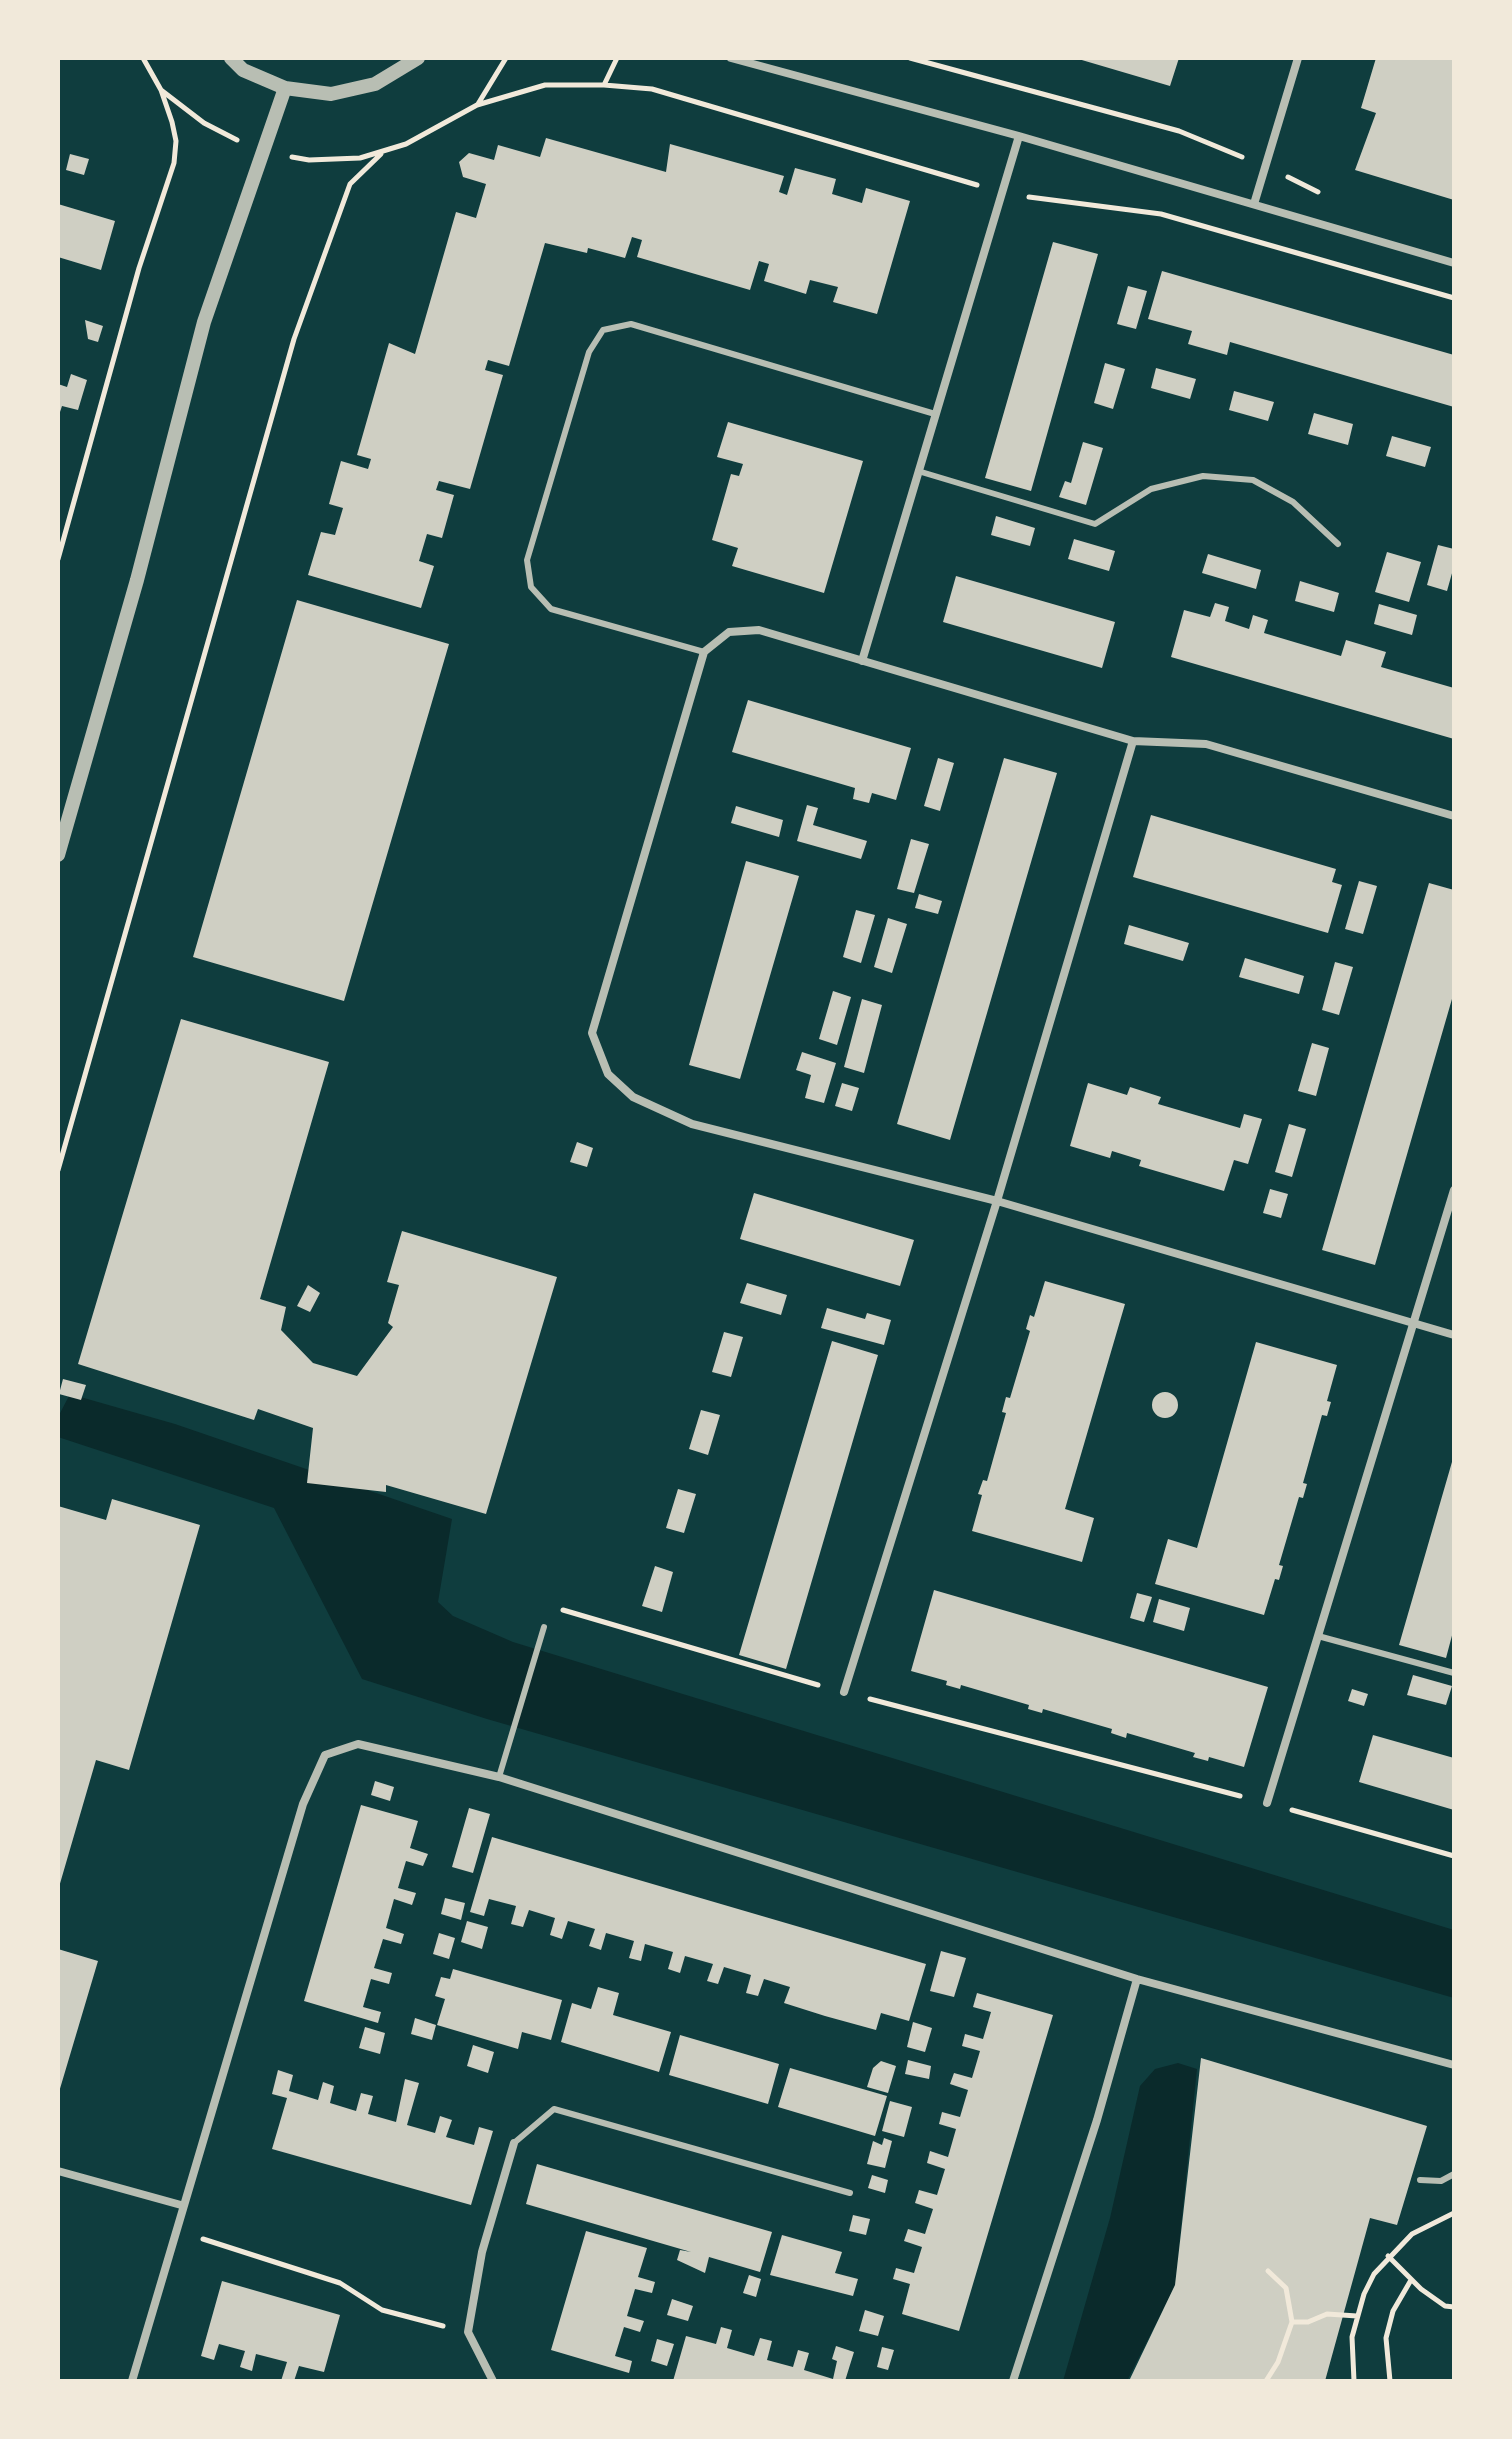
<!DOCTYPE html>
<html>
<head>
<meta charset="utf-8">
<style>
  body { margin:0 }
  #map { position:relative; width:1512px; height:2439px; overflow:hidden; background:#0f3d3e; font-family:"IBM Plex Sans",sans-serif }
  canvas { display:block }
  .frame { position:absolute; inset:0; border:60px solid #f1e9da; pointer-events:none }
</style>
</head>
<body>
<div id="map">
<canvas width="1512" height="2439"></canvas>
<div class="frame"></div>
</div>
<script>
const ctx = document.querySelector('canvas').getContext('2d');
ctx.lineJoin = 'round';
function paint(path, color) { ctx.fillStyle = color; ctx.fill(path, 'evenodd'); }
const toPath = rows => new Path2D(rows.map(r => 'M' + r).join(''));
function trace(path, color, width, dash) { ctx.strokeStyle = color; ctx.lineWidth = width; ctx.lineCap = dash ? 'butt' : 'round'; ctx.setLineDash(dash || []); ctx.stroke(path); }
const water = toPath([
  [70,1394,175,1424,452,1519,438,1602,453,1616,513,1642,1454,1930,1454,1998,487,1719,362,1679,274,1508,58,1437,58,1417],
  [1178,2063,1197,2069,1175,2286,1127,2381,1063,2381,1110,2218,1140,2086,1155,2069]
]);
const building = toPath([
  [1075,58,1179,58,1170,86],
  [1376,58,1454,58,1454,200,1355,170,1376,113,1361,108],
  [546,138,666,172,670,144,784,176,779,192,787,195,795,168,836,179,832,194,862,203,866,188,910,201,877,314,833,302,838,287,810,280,806,294,764,281,769,264,759,261,750,290,637,257,642,240,632,237,625,258,588,248,587,253,545,243,509,366,488,360,485,370,503,375,470,489,439,481,436,490,454,495,442,538,427,534,419,561,434,566,421,608,308,575,321,532,335,535,343,508,329,504,341,461,368,469,371,459,357,455,389,343,415,354,456,212,476,218,486,184,463,177,459,162,469,153,494,160,498,145,540,157],
  [70,154,89,159,84,175,66,170],
  [58,204,115,221,101,270,58,257],
  [1053,242,1098,254,1031,491,985,478],
  [1162,271,1454,355,1454,407,1230,342,1227,355,1188,344,1192,331,1148,319],
  [1128,286,1147,291,1136,329,1117,324],
  [85,320,103,326,98,342,88,339],
  [1105,363,1125,369,1113,409,1094,403],
  [1156,368,1196,379,1190,399,1151,388],
  [71,374,87,380,78,410,62,406,58,418,58,384,67,387],
  [1234,391,1274,402,1268,421,1229,410],
  [1314,413,1353,424,1348,445,1308,434],
  [728,422,863,461,824,593,732,566,738,548,712,540,731,474,739,476,743,464,717,457],
  [1392,436,1431,447,1425,467,1386,456],
  [1083,442,1103,448,1086,505,1059,497,1065,481,1071,483],
  [996,516,1035,528,1030,546,991,535],
  [1074,539,1115,551,1109,571,1068,559],
  [1438,545,1454,549,1454,566,1447,591,1427,585],
  [1387,552,1421,562,1409,602,1375,592],
  [1208,554,1261,570,1256,589,1202,573],
  [956,576,1115,622,1102,668,943,622],
  [1300,581,1339,593,1334,612,1295,601],
  [297,600,449,644,344,1001,193,957],
  [1215,603,1229,607,1225,621,1249,629,1253,615,1268,620,1264,633,1341,656,1346,640,1386,652,1381,667,1454,688,1454,739,1171,657,1184,610,1210,617],
  [1379,604,1417,615,1412,635,1374,624],
  [748,700,911,748,896,800,872,793,869,803,853,799,855,788,732,752],
  [938,758,954,763,940,811,924,806],
  [1004,758,1057,773,950,1140,897,1124],
  [807,805,818,808,813,825,867,841,861,859,797,841],
  [736,806,783,820,779,837,731,823],
  [1151,815,1336,869,1332,882,1342,885,1328,933,1133,877],
  [911,839,929,844,914,893,897,889],
  [746,861,799,876,740,1079,689,1065],
  [1359,881,1377,886,1363,934,1345,929],
  [1429,883,1454,890,1454,992,1375,1265,1322,1250],
  [919,894,942,901,938,914,915,908],
  [856,910,875,915,861,963,843,957],
  [888,918,907,924,892,973,874,967],
  [1129,925,1189,943,1183,961,1124,944],
  [1245,958,1304,976,1299,994,1239,977],
  [1335,962,1353,967,1339,1015,1322,1010],
  [833,991,851,997,837,1045,819,1039],
  [862,999,882,1005,864,1073,844,1067],
  [181,1019,329,1062,260,1299,286,1307,281,1330,313,1363,357,1376,393,1327,388,1323,399,1285,387,1282,402,1231,557,1277,486,1514,386,1485,386,1492,307,1483,313,1428,258,1409,254,1420,78,1364],
  [1312,1043,1329,1048,1316,1096,1298,1091],
  [802,1052,836,1063,824,1103,805,1098,811,1075,796,1070],
  [842,1083,859,1088,852,1111,835,1106],
  [1088,1083,1127,1095,1130,1087,1161,1097,1158,1104,1240,1128,1244,1114,1262,1119,1248,1164,1234,1160,1224,1191,1139,1166,1141,1160,1112,1151,1110,1158,1070,1146],
  [1289,1124,1306,1129,1292,1177,1275,1172],
  [577,1142,593,1148,587,1167,570,1162],
  [1270,1189,1288,1194,1281,1218,1263,1213],
  [754,1193,914,1240,900,1286,740,1239],
  [1045,1281,1125,1304,1065,1509,1094,1518,1082,1562,972,1531,982,1495,978,1494,983,1480,987,1481,1006,1413,1002,1412,1006,1397,1010,1398,1030,1331,1026,1329,1030,1315,1034,1317],
  [747,1283,787,1295,781,1315,740,1303],
  [308,1285,320,1293,310,1312,297,1306],
  [827,1308,865,1319,867,1313,891,1320,884,1345,821,1328],
  [724,1332,743,1337,731,1377,712,1372],
  [832,1341,878,1355,786,1669,739,1655],
  [1256,1342,1337,1365,1327,1401,1331,1402,1327,1416,1322,1415,1303,1483,1307,1484,1303,1498,1299,1497,1279,1565,1283,1566,1279,1580,1275,1579,1264,1615,1155,1584,1168,1539,1197,1548],
  [63,1379,86,1385,81,1400,59,1394],
  '1152 1405a13 13 0 1 1 26 0a13 13 0 1 1-26 0Z',
  [701,1410,720,1415,708,1455,689,1449],
  [1454,1455,1454,1628,1446,1658,1399,1645],
  [678,1489,696,1494,684,1533,666,1528],
  [112,1499,200,1525,129,1770,96,1760,59,1887,58,1506,106,1520],
  [655,1566,673,1572,662,1612,642,1606],
  [934,1590,1268,1687,1244,1767,1209,1757,1208,1761,1193,1757,1195,1753,1127,1733,1126,1738,1111,1733,1112,1729,1043,1709,1042,1713,1028,1709,1029,1705,961,1685,960,1689,946,1685,947,1681,911,1671],
  [1137,1593,1152,1597,1144,1622,1130,1618],
  [1159,1599,1190,1608,1184,1631,1153,1622],
  [1413,1675,1452,1686,1446,1705,1407,1695],
  [1352,1689,1368,1694,1364,1706,1348,1701],
  [1373,1735,1454,1758,1454,1810,1359,1782],
  [375,1781,394,1787,390,1801,371,1795],
  [361,1805,418,1821,410,1848,428,1854,423,1866,406,1861,398,1888,416,1893,412,1905,394,1899,386,1928,404,1934,401,1944,383,1939,374,1968,392,1973,389,1984,371,1979,363,2007,381,2012,378,2023,304,2001],
  [469,1808,490,1814,473,1873,452,1867],
  [492,1837,926,1964,909,2021,881,2013,876,2030,825,2016,784,2003,790,1987,764,1979,758,1996,746,1993,751,1975,724,1967,718,1984,707,1981,713,1964,685,1956,680,1973,668,1969,673,1952,645,1944,641,1961,629,1958,634,1941,606,1933,601,1950,589,1946,595,1929,568,1921,562,1939,550,1935,555,1918,529,1910,523,1927,511,1924,516,1906,489,1899,484,1916,470,1912],
  [445,1898,465,1903,461,1920,441,1914],
  [467,1921,488,1927,482,1949,461,1942],
  [439,1933,455,1938,449,1959,433,1954],
  [58,1949,98,1961,59,2092,58,2092],
  [941,1951,966,1958,954,1997,930,1991],
  [453,1969,562,2000,551,2040,522,2032,518,2049,437,2025,445,1999,435,1996,441,1977,450,1979],
  [598,1987,619,1993,613,2015,671,2032,659,2072,561,2042,572,2003,591,2009],
  [977,1993,1053,2015,959,2331,902,2314,910,2284,893,2279,896,2268,914,2273,922,2247,904,2241,908,2229,925,2234,933,2209,915,2203,919,2190,937,2195,945,2169,927,2163,930,2151,948,2157,956,2129,939,2124,942,2112,960,2117,968,2090,950,2084,954,2073,972,2078,980,2051,962,2046,965,2034,983,2039,991,2012,973,2007],
  [415,2018,436,2025,432,2040,411,2034],
  [913,2022,932,2028,925,2052,907,2047],
  [365,2027,385,2033,380,2054,359,2048],
  [680,2035,779,2064,768,2104,669,2075],
  [473,2045,494,2052,488,2073,467,2066],
  [1201,2058,1427,2126,1397,2225,1370,2218,1325,2381,1129,2381,1175,2285],
  [908,2060,931,2066,929,2079,905,2074],
  [881,2061,896,2066,888,2093,867,2087,873,2068],
  [790,2068,887,2096,875,2136,778,2107],
  [278,2070,293,2075,289,2091,318,2100,323,2082,334,2086,330,2103,356,2111,361,2093,373,2096,368,2114,396,2122,405,2079,419,2083,407,2125,435,2133,440,2116,452,2120,446,2137,474,2145,479,2127,493,2131,471,2205,272,2149,287,2098,272,2094],
  [890,2101,912,2107,904,2137,882,2131],
  [884,2138,892,2141,885,2168,867,2164,873,2141,882,2145],
  [537,2164,772,2232,760,2272,709,2257,705,2273,677,2260,680,2250,691,2252,526,2204],
  [872,2175,888,2180,885,2193,868,2188],
  [853,2215,870,2219,866,2235,849,2231],
  [586,2231,647,2248,638,2277,655,2282,652,2293,635,2289,627,2316,644,2321,640,2332,624,2327,615,2356,632,2361,629,2373,551,2350],
  [782,2235,842,2252,835,2273,858,2279,853,2296,770,2275],
  [749,2275,761,2279,756,2297,743,2293],
  [222,2281,340,2315,324,2372,299,2366,294,2381,281,2381,287,2362,256,2354,252,2371,240,2367,245,2351,219,2344,214,2360,201,2356],
  [672,2299,693,2306,688,2321,667,2315],
  [865,2310,884,2316,878,2336,859,2331],
  [721,2327,732,2330,727,2348,754,2356,760,2338,772,2341,767,2360,793,2367,798,2350,809,2353,804,2370,833,2379,837,2361,832,2359,836,2346,854,2352,845,2381,673,2381,686,2336,716,2344],
  [657,2339,674,2344,667,2366,651,2361],
  [882,2347,894,2350,888,2370,877,2367]
]);
const path = toPath([
  [910,58,1179,131,1242,157],
  [604,85,617,58],
  [161,90,204,123,237,140],
  [478,104,506,58],
  [292,157,309,160,360,158,406,144,477,105,545,85,604,85,652,89,977,185],
  [1288,177,1318,192],
  [1029,197,1161,214,1454,298],
  [58,559,139,268,174,163,176,141,172,122,161,90,143,58],
  [58,1170,294,339,350,184,381,154],
  [563,1610,818,1685],
  [870,1699,1240,1796],
  [1292,1810,1454,1856],
  [203,2239,340,2283,382,2310,443,2326],
  [1388,2256,1421,2289,1445,2306,1454,2307],
  [1292,2322,1308,2322,1327,2314,1357,2316],
  [1266,2381,1278,2362,1292,2322,1286,2288,1268,2271],
  [1354,2381,1352,2337,1364,2294,1374,2274,1412,2234,1454,2213],
  [1390,2381,1386,2338,1393,2311,1411,2280]
]);
const service = toPath([
  [918,471,1095,524,1151,489,1203,476,1253,480,1293,502,1338,544],
  [704,652,551,609,531,587,527,560,589,352,603,330,631,324,935,414],
  [1318,1636,1454,1673],
  [499,1777,544,1627],
  [514,2143,554,2109,850,2193],
  [1420,2180,1441,2181,1454,2174]
]);
const minor = toPath([
  [731,58,1019,136,1454,263],
  [1254,204,1298,58],
  [862,661,1019,136],
  [1454,816,1206,744,1133,741,759,630,729,632,704,652,592,1033,608,1074,633,1097,692,1124,997,1201,1454,1335],
  [844,1692,997,1201,1133,741],
  [1267,1803,1454,1190],
  [58,2171,181,2205],
  [132,2381,303,1804,325,1755,358,1744,499,1777,1137,1979,1454,2065],
  [493,2381,468,2332,482,2252,514,2143],
  [1013,2381,1097,2120,1137,1979]
]);
const tertiary = toPath([
  [231,58,243,70,285,88,331,94,375,84,418,58],
  [58,855,137,580,204,322,285,88]
]);
paint(water, '#0a2a2b');
paint(building, '#cfcfc3');
trace(path, '#f1e9da', 5);
trace(service, '#b8beb3', 6);
trace(minor, '#b8beb3', 8);
trace(tertiary, '#b8beb3', 14);
</script>
</body>
</html>
